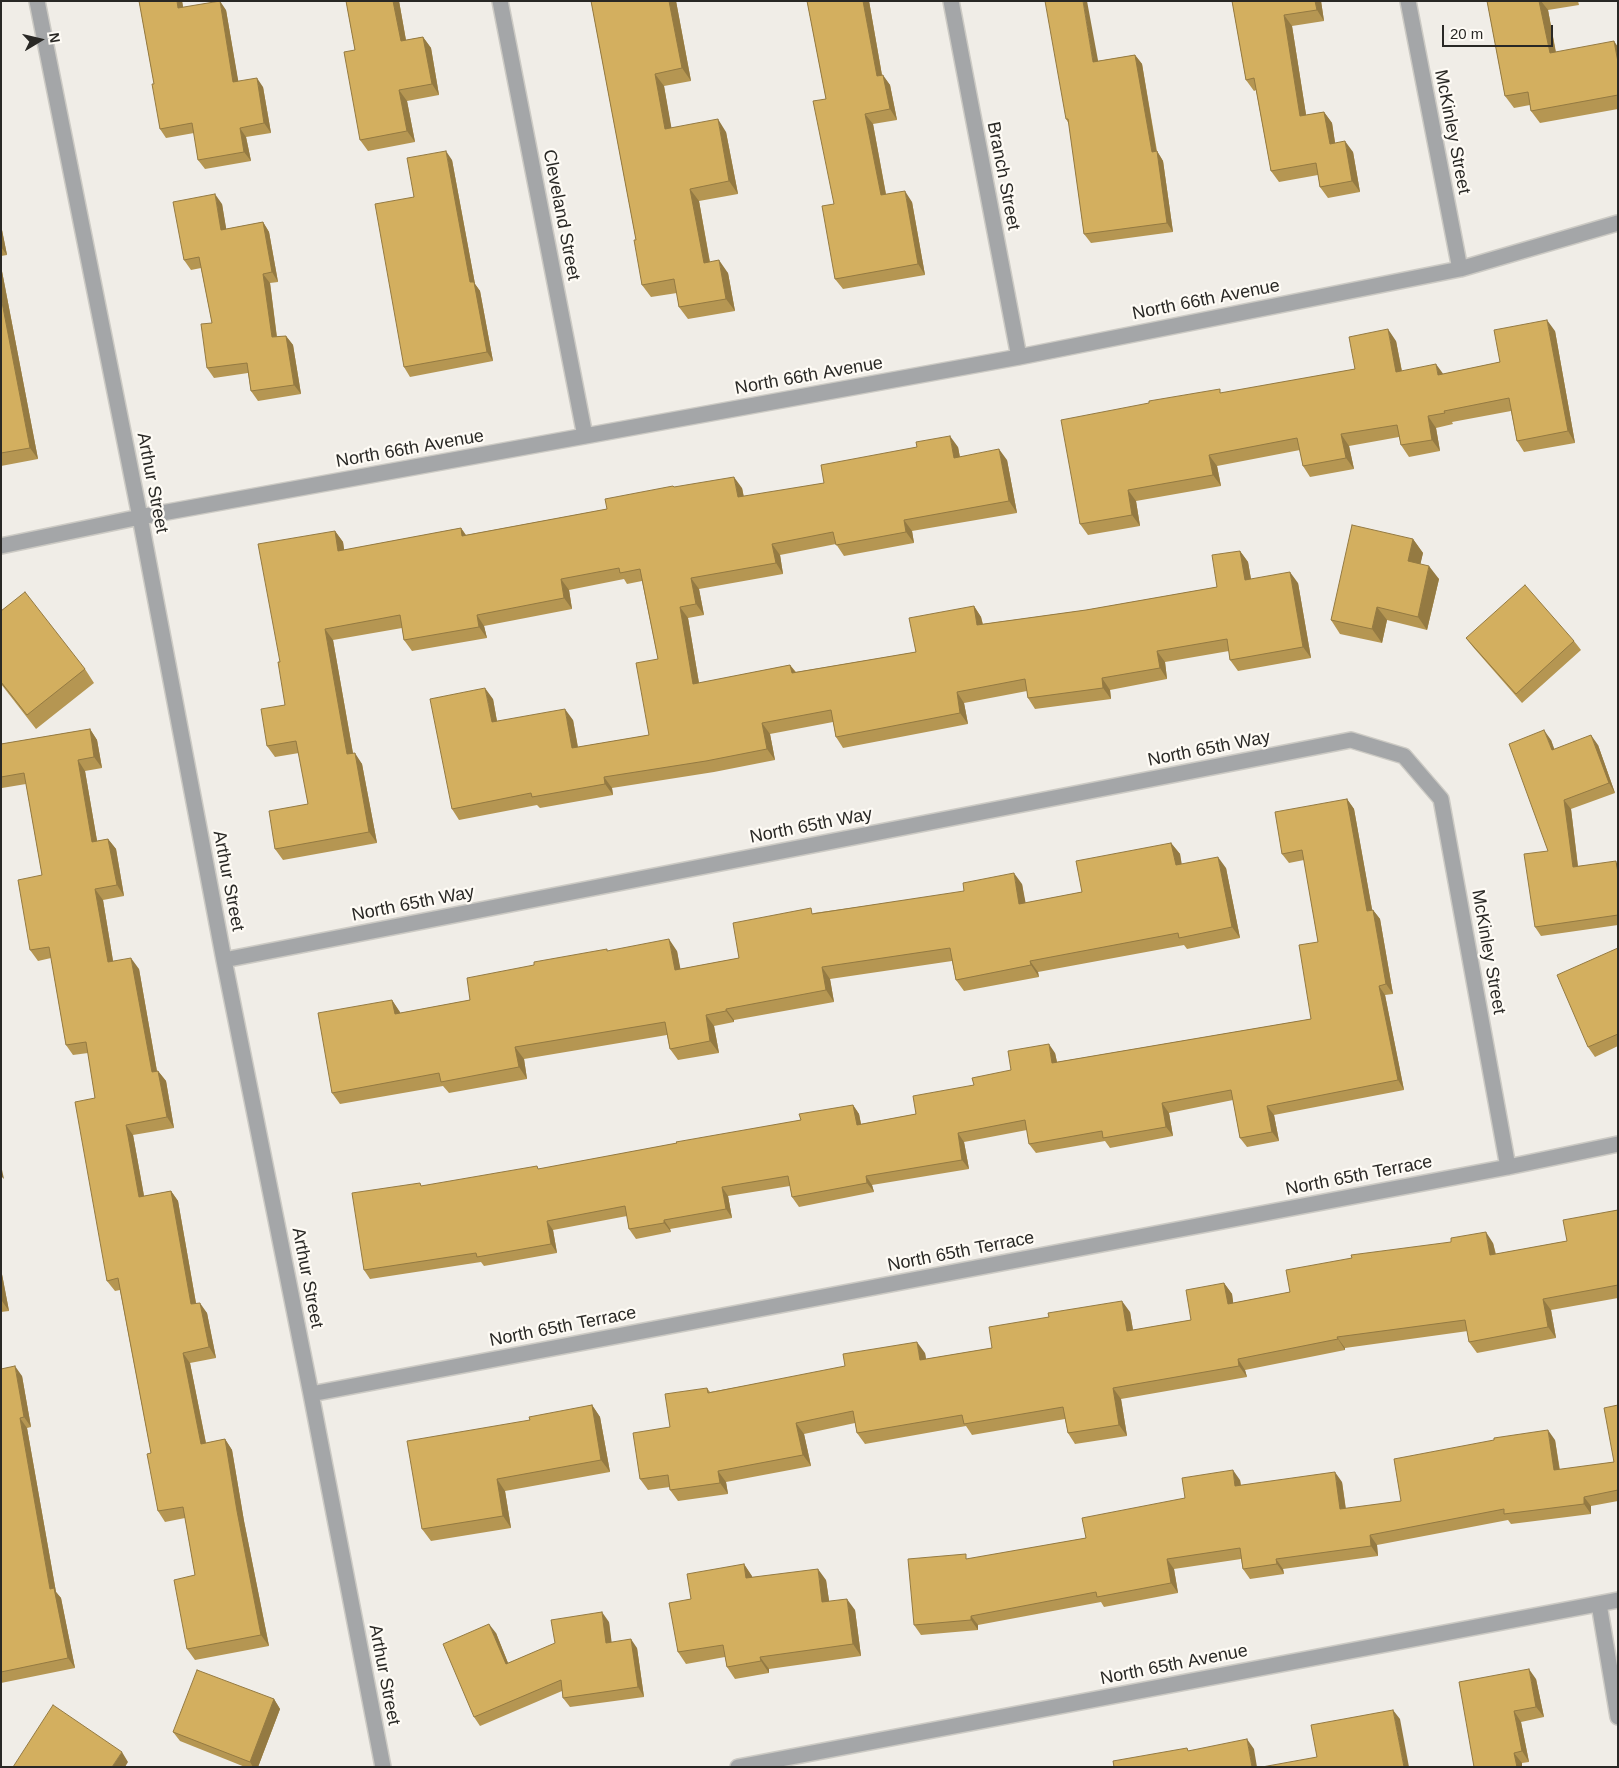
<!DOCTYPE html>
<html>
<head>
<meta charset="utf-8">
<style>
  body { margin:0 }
  #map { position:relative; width:1619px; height:1768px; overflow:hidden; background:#f0ede7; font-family:Arial,sans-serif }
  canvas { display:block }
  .frame { position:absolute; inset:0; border:2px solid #292825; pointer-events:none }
  .north { position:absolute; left:15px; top:15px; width:50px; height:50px; -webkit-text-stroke:4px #fefbf5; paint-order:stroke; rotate:81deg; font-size:14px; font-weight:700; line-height:20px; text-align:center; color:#292825 }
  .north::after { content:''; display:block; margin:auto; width:18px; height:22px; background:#292825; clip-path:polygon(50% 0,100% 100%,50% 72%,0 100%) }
  .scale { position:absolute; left:1442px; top:25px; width:111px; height:22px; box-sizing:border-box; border:2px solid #292825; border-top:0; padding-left:6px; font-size:15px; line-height:18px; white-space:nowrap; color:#292825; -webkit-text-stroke:4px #fefbf5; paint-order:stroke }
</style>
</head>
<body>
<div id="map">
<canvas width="1619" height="1768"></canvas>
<div class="frame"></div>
<div class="north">N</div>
<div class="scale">20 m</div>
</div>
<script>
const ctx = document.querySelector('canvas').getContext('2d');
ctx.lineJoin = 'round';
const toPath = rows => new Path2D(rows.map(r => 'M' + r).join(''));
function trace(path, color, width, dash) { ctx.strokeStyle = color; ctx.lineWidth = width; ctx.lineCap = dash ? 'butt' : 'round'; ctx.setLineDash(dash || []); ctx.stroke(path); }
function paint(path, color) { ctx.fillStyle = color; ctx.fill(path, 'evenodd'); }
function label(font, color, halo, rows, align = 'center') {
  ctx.font = font + ' Arial,sans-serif'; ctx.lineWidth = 4.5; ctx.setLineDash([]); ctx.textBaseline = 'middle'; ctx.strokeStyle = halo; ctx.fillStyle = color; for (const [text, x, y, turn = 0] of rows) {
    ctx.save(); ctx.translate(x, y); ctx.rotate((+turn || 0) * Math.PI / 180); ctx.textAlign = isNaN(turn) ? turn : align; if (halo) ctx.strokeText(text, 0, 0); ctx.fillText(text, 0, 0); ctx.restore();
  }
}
const minor = toPath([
  [37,1,140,517,224,960,311,1394,383,1767],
  [500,1,585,436],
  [951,1,1019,357],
  [1408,1,1460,269],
  [1,546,140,517,1019,357,1460,269,1618,223],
  [224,960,1351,740,1404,756,1441,799,1508,1167],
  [311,1394,1508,1167,1618,1144],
  [1599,1604,1618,1717],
  [738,1767,1618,1600]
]);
const wall = toPath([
  [139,1,182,1,183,7,226,10,238,81,263,87,271,133,246,137,251,161,205,169,198,160,194,133,166,138,160,129,154,84],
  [346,1,399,1,406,40,423,37,431,48,439,95,407,101,415,142,368,151,360,140,355,50],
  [591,1,676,1,691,81,664,86,671,128,726,132,738,194,699,201,710,262,728,273,735,311,688,319,679,307,677,293,651,297,642,285,636,240],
  [807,1,869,1,882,75,890,85,897,120,873,124,886,194,912,202,925,275,843,289,835,279,834,204,826,99],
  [1232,1,1321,1,1324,21,1292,26,1306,115,1324,112,1332,123,1335,143,1353,152,1360,192,1328,198,1320,187,1318,175,1279,182,1271,171,1256,90,1254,91,1246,80],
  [1487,1,1578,1,1579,5,1548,10,1556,52,1618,47,1618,109,1540,123,1531,111,1530,105,1514,108,1505,96],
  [1135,55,1142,64,1157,151,1163,161,1173,232,1091,243,1084,234,1069,124,1066,119,1098,61],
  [452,160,475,284,480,291,493,361,410,377,404,367,414,197],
  [222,204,226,229,263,222,269,232,278,282,270,283,277,337,286,336,293,345,301,394,258,401,251,391,248,373,214,378,207,368,212,323,201,268,191,270,184,260],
  [1,225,7,255,1,256],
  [1,266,38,459,1,466],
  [1555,331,1575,443,1524,452,1517,441,1511,411,1452,422,1453,424,1436,428,1440,451,1409,457,1401,445,1399,437,1349,446,1354,469,1310,477,1303,466,1300,450,1217,466,1221,486,1136,501,1140,526,1088,535,1080,524,1223,393,1355,369,1396,341,1402,371,1443,374,1500,362],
  [958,447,960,457,1007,460,1017,513,912,531,914,543,844,556,836,544,780,555,783,574,699,589,704,615,688,618,699,683,790,665,796,672,916,652,974,606,981,617,983,624,1086,610,1217,587,1240,551,1248,562,1251,579,1298,583,1311,658,1238,671,1230,660,1229,651,1165,662,1167,679,1110,690,1111,699,1035,709,1028,698,1027,691,964,703,968,724,843,748,836,737,833,722,770,734,775,760,714,772,612,788,613,795,540,808,537,805,459,820,452,809,493,699,497,721,573,720,578,747,649,735,658,659,642,581,627,584,624,579,569,590,572,609,484,626,487,638,412,651,404,640,402,628,333,640,353,753,362,764,377,843,283,860,275,849,308,804,299,753,275,757,267,746,285,705,280,662,335,531,343,542,344,550,461,528,466,535,607,509,674,487,742,488,744,497,824,483],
  [1413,539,1423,553,1420,564,1439,579,1427,630,1387,620,1382,643,1340,634,1331,620],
  [1,611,85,669,94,683,36,729,1,684],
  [1466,638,1574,641,1581,650,1522,703,1473,647],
  [90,729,97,740,102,768,85,771,97,841,108,839,116,849,124,896,103,900,113,961,139,969,157,1071,158,1071,166,1081,174,1128,133,1135,144,1196,171,1191,178,1201,196,1303,207,1313,216,1358,190,1363,206,1443,225,1439,232,1450,244,1521,269,1646,195,1660,187,1649,195,1575,185,1518,165,1522,158,1511,151,1453,120,1290,115,1291,107,1281,95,1098,88,1053,73,1055,66,1045,51,958,38,961,30,950,42,875,26,784,2,788,1,788,1,744],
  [1551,740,1554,749,1598,745,1615,793,1571,809,1578,866,1618,863,1618,925,1541,936,1535,927,1548,851],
  [1347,799,1354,809,1372,910,1373,910,1380,919,1393,994,1385,995,1404,1090,1274,1115,1279,1141,1247,1147,1240,1138,1233,1100,1169,1113,1173,1136,1110,1148,1105,1141,1036,1153,1029,1144,1027,1130,964,1142,969,1169,872,1185,874,1192,799,1207,792,1197,790,1186,728,1196,732,1218,670,1229,671,1232,636,1239,629,1229,627,1216,553,1230,557,1253,484,1266,481,1262,370,1279,364,1270,423,1186,539,1169,801,1120,853,1105,859,1114,861,1124,916,1114,974,1085,1055,1053,1057,1062,1311,1019,1318,942,1304,860,1289,863,1282,854],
  [1171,843,1180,854,1181,864,1226,868,1240,938,1187,949,1184,945,1038,972,1039,977,964,991,956,980,952,961,830,979,834,1002,734,1020,734,1022,714,1026,719,1053,678,1060,670,1049,667,1035,524,1059,527,1079,449,1093,443,1086,340,1104,332,1093,392,1000,400,1013,470,1000,608,951,677,951,680,969,739,958,814,913,1022,884,1025,903,1082,892],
  [1618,948,1618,1046,1595,1057,1588,1047],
  [1618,1210,1618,1298,1551,1310,1556,1338,1477,1353,1469,1342,1468,1331,1345,1348,1345,1350,1245,1370,1247,1377,1121,1399,1127,1436,1075,1444,1068,1433,1065,1419,972,1435,966,1426,865,1444,857,1433,855,1423,804,1434,811,1466,726,1482,728,1494,678,1501,670,1490,670,1487,648,1490,640,1479,670,1427,707,1388,710,1392,925,1353,926,1359,992,1348,1130,1312,1133,1330,1191,1320,1224,1283,1232,1294,1233,1303,1290,1292,1493,1243,1496,1254,1567,1241],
  [1,1269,9,1311,1,1312],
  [1,1369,22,1376,31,1427,27,1428,56,1592,61,1598,75,1668,1,1683],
  [592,1405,600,1417,610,1472,505,1491,511,1528,431,1541,422,1529,530,1420],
  [1618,1405,1618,1501,1591,1506,1591,1514,1511,1524,1508,1520,1377,1545,1378,1556,1283,1569,1284,1574,1250,1579,1243,1569,1241,1559,1174,1569,1178,1593,1104,1607,1101,1602,978,1625,978,1630,921,1635,914,1625,969,1559,1086,1538,1185,1498,1240,1480,1241,1485,1342,1482,1346,1509,1401,1501,1555,1440,1560,1470,1614,1462],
  [744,1564,752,1577,826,1580,829,1601,855,1610,861,1656,769,1669,769,1673,735,1679,727,1667,725,1657,686,1664,678,1652,691,1599],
  [609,1622,611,1642,637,1648,644,1697,570,1707,563,1698,562,1691,480,1726,474,1717,496,1633,508,1663],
  [1536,1679,1544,1717,1521,1722,1529,1762,1522,1763,1522,1767,1474,1767],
  [274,1699,280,1709,258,1767,245,1767,180,1741,173,1732]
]);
const shadedWall = toPath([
  [177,1,182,1,185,17,178,8],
  [220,1,226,10,240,91,233,82],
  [393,1,399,1,408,52,401,41],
  [669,1,676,1,691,81,682,68],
  [863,1,869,1,884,87,877,76],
  [1083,1,1087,1,1100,71,1093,62],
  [1315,1,1321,1,1324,21,1317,10],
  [1539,1,1541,1,1548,10,1558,65,1550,53],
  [1284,15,1292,26,1308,127,1300,116],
  [423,37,431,48,439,95,432,84],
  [1614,41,1618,47,1618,62],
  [1135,55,1142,64,1157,155,1157,151,1163,161,1173,232,1167,223,1152,152],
  [655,74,664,86,674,142,665,129],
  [883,75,890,85,897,120,890,109],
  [257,78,263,87,271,133,264,123],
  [399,90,407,101,415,142,407,131],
  [1324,112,1332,123,1337,155,1330,144],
  [865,114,873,124,888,206,881,195],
  [718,119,726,132,738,194,729,181],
  [240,128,246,137,251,161,244,152],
  [1345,141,1353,152,1360,192,1352,181],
  [446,151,452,160,475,284,480,291,493,361,487,352,470,282],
  [690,189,699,201,712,275,704,263],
  [905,191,912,202,925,275,918,264],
  [215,194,222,204,228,239,221,230],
  [263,222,269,232,278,282,272,272],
  [1,225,7,255,1,247],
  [719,260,728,273,735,311,726,299],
  [1,266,38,459,30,448,1,297],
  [263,274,270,283,278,347,272,337],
  [1547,320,1555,331,1575,443,1568,431],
  [1388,329,1396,341,1404,383,1396,372],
  [286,336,293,345,301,394,294,385],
  [1436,364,1444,375,1438,375],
  [1428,416,1436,428,1440,451,1432,440],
  [1341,434,1349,446,1354,469,1346,458],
  [950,436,958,447,962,469,954,458],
  [999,449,1007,460,1017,513,1009,501],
  [1209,455,1217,466,1221,486,1213,475],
  [734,477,742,488,746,509,738,497],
  [1128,490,1136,501,1140,526,1132,515],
  [904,520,912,531,914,543,906,532],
  [461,528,469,540,462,536],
  [335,531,343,542,346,562,338,551],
  [1413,539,1423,553,1418,575,1408,561],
  [772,544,780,555,783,574,776,563],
  [1240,551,1248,562,1253,591,1245,580],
  [1429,566,1439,579,1427,630,1418,617],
  [1290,572,1298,583,1311,658,1303,647],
  [691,578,699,589,704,615,696,604],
  [561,579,569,590,572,609,564,598],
  [974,606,981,617,985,636,977,625],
  [680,607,688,618,701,695,693,684],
  [1377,607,1387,620,1382,643,1372,629],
  [477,615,484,626,487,638,479,627],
  [325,629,333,640,355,765,347,754],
  [1157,651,1165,662,1167,679,1160,668],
  [790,665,798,676,792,673],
  [1102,678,1110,690,1111,699,1103,688],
  [485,688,493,699,499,733,492,722],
  [957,692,964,703,968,724,960,713],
  [565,709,573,720,580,760,572,748],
  [762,723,770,734,775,760,767,749],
  [90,729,97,740,102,768,94,757],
  [1544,730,1551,740,1558,759,1552,750],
  [1591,735,1598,745,1615,793,1609,783],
  [355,753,362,764,377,843,369,832],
  [78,760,85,771,99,852,92,842],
  [604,777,612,788,613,795,605,784],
  [1347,799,1354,809,1374,920,1367,911],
  [1564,800,1571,809,1579,876,1573,867],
  [108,839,116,849,124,896,117,885],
  [1171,843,1180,854,1184,876,1176,865],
  [1218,857,1226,868,1240,938,1232,927],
  [1014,873,1022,884,1028,915,1019,904],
  [95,889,103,900,115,973,108,962],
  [1373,910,1380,919,1393,994,1386,984],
  [669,939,677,951,683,982,675,970],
  [131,958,139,969,159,1083,152,1072],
  [1030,961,1038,972,1039,977,1031,965],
  [822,967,830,979,834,1002,826,990],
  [1379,986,1385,995,1404,1090,1398,1080],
  [392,1000,400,1012,403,1026,395,1014],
  [726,1009,734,1020,734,1022,726,1011],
  [706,1015,714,1026,719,1053,710,1041],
  [1049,1044,1055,1053,1059,1072,1052,1063],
  [515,1047,524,1059,527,1079,519,1067],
  [158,1071,166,1081,174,1128,167,1117],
  [1162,1103,1169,1113,1173,1136,1166,1127],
  [853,1105,859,1114,863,1134,857,1125],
  [1267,1106,1274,1115,1279,1141,1272,1132],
  [126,1125,133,1135,146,1207,139,1197],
  [958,1133,964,1142,969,1169,962,1160],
  [1,1165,4,1179,1,1176],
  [866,1176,872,1185,874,1192,867,1183],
  [722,1187,728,1196,732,1218,726,1209],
  [171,1191,178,1201,198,1315,191,1304],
  [664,1220,670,1229,671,1232,664,1223],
  [547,1221,553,1230,557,1253,551,1244],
  [1486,1232,1493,1243,1498,1266,1490,1255],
  [1,1269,9,1311,2,1301,1,1297],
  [1224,1283,1232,1294,1235,1315,1228,1304],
  [1543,1299,1551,1310,1556,1338,1548,1327],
  [1122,1301,1130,1312,1135,1342,1127,1331],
  [200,1303,207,1313,216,1358,209,1347],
  [1337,1337,1345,1348,1345,1350,1338,1339],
  [917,1342,925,1353,928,1371,920,1360],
  [183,1353,190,1363,208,1454,201,1444],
  [1238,1359,1245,1370,1247,1377,1239,1366],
  [15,1366,22,1376,31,1427,24,1417],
  [1113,1388,1121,1399,1127,1436,1119,1425],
  [592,1405,600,1417,610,1472,601,1460],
  [20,1418,27,1428,56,1592,61,1598,75,1668,68,1658,50,1589],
  [796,1423,804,1434,811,1466,803,1455],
  [1548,1430,1555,1440,1561,1480,1554,1470],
  [225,1439,232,1450,244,1521,269,1646,261,1635,237,1511],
  [1233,1470,1240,1480,1242,1496,1235,1486],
  [718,1471,726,1482,728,1494,720,1483],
  [1335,1472,1342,1482,1347,1519,1340,1509],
  [497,1479,505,1491,511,1528,503,1516],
  [1584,1497,1591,1506,1591,1514,1584,1504],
  [1370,1535,1377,1545,1378,1556,1371,1546],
  [1167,1559,1174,1569,1178,1593,1171,1583],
  [1276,1559,1283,1569,1284,1574,1277,1564],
  [744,1564,752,1576,754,1589,746,1578],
  [818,1569,826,1580,831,1614,822,1602],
  [847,1599,855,1610,861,1656,853,1644],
  [602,1612,609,1622,613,1652,606,1643],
  [971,1616,978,1625,978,1630,971,1620],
  [489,1624,496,1633,512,1673,506,1664],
  [631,1639,637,1648,644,1697,638,1687],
  [760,1657,769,1669,769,1673,761,1661],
  [1529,1669,1536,1679,1544,1717,1536,1707],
  [274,1699,280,1709,258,1767,253,1767,250,1762],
  [1393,1710,1400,1719,1409,1767,1404,1767],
  [1514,1711,1521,1722,1529,1762,1522,1751],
  [1247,1739,1254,1749,1257,1767,1252,1767],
  [122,1752,128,1762,125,1767,112,1767],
  [1514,1753,1522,1763,1522,1767,1517,1767]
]);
const building = toPath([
  [139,1,177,1,178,8,220,1,233,82,257,78,264,123,240,128,244,152,198,160,192,123,160,129,152,84,154,84,139,1],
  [346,1,393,1,401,41,423,37,432,84,399,90,407,131,360,140,344,52,355,50,346,1],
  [591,1,669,1,682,68,655,74,665,129,718,119,729,181,690,189,704,263,719,260,726,299,679,307,674,279,642,285,634,240,636,240,591,1],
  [807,1,863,1,877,76,883,75,890,109,865,114,881,195,905,191,918,264,835,279,822,206,834,204,813,101,826,99,807,1],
  [1045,1,1083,1,1093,62,1135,55,1152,152,1157,151,1167,223,1084,234,1068,119,1066,119,1045,1],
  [1232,1,1315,1,1317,10,1284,15,1300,116,1324,112,1330,144,1345,141,1352,181,1320,187,1316,163,1271,171,1254,78,1246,80,1232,1],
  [1487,1,1539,1,1550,53,1614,41,1618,62,1618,95,1531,111,1528,92,1505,96,1487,1],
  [446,151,470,282,474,282,487,352,404,367,375,204,414,197,407,158,446,151],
  [215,194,221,230,263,222,272,272,263,274,272,337,286,336,294,385,251,391,247,363,207,368,201,324,212,323,199,257,184,260,173,202,215,194],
  [1,297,30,448,1,453,1,297],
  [1547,320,1568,431,1517,441,1509,398,1444,411,1445,413,1428,416,1432,440,1401,445,1397,425,1341,434,1346,458,1303,466,1297,438,1209,455,1213,475,1128,490,1132,515,1080,524,1061,420,1149,403,1149,401,1220,389,1220,393,1355,369,1349,337,1388,329,1396,372,1436,364,1438,375,1500,362,1494,330,1547,320],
  [950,436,954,458,999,449,1009,501,904,520,906,532,836,545,833,532,772,544,776,563,691,578,696,604,680,607,693,684,790,665,792,673,916,652,909,618,974,606,977,625,1086,610,1217,587,1212,555,1240,551,1245,580,1290,572,1303,647,1230,660,1227,639,1157,651,1160,668,1102,678,1103,688,1028,698,1025,679,957,692,960,713,836,737,831,710,762,723,767,749,706,761,604,777,605,784,532,797,531,793,452,809,430,699,485,688,492,722,565,709,572,748,649,735,636,663,658,659,640,569,620,573,619,568,561,579,564,598,477,615,479,627,404,640,400,615,325,629,347,754,355,753,369,832,275,849,269,811,308,804,296,741,267,746,261,709,285,705,278,662,280,662,258,544,335,531,338,551,461,528,462,536,607,509,605,499,673,486,674,487,734,477,738,497,824,483,821,465,917,447,916,442,950,436],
  [1352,525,1413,539,1408,561,1429,566,1418,617,1377,607,1372,629,1331,620,1352,525],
  [1525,585,1574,641,1516,694,1466,638,1525,585],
  [25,592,85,669,27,715,1,682,1,611,25,592],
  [90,729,94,757,78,760,92,842,108,839,117,885,95,889,108,962,131,958,152,1072,158,1071,167,1117,126,1125,139,1197,171,1191,191,1304,200,1303,209,1347,183,1353,201,1444,225,1439,237,1511,261,1635,187,1649,174,1580,195,1575,183,1507,158,1511,147,1454,151,1453,118,1278,107,1281,75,1102,95,1098,86,1042,66,1045,49,947,30,950,18,880,42,875,24,773,1,777,1,744,90,729],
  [1544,730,1552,750,1591,735,1609,783,1564,800,1573,867,1616,861,1618,873,1618,915,1535,927,1524,854,1548,851,1509,744,1544,730],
  [1347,799,1367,911,1373,910,1386,984,1379,986,1398,1080,1267,1106,1272,1132,1240,1138,1231,1090,1162,1103,1166,1127,1103,1138,1102,1131,1029,1144,1025,1120,958,1133,962,1160,866,1176,867,1183,792,1197,788,1176,722,1187,726,1209,664,1220,664,1223,629,1229,625,1206,547,1221,551,1244,477,1257,476,1253,364,1270,352,1193,420,1183,421,1186,537,1166,538,1169,677,1143,676,1142,801,1120,799,1114,853,1105,857,1125,916,1114,913,1096,974,1085,972,1078,1011,1070,1008,1051,1049,1044,1052,1063,1311,1019,1299,945,1318,942,1302,850,1282,854,1275,812,1347,799],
  [1171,843,1176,865,1218,857,1232,927,1179,938,1178,933,1030,961,1031,965,956,980,950,948,822,967,826,990,726,1009,726,1011,706,1015,710,1041,670,1049,665,1022,515,1047,519,1067,441,1082,439,1073,332,1093,318,1013,392,1000,395,1014,470,1000,467,978,534,965,534,962,607,949,607,951,669,939,675,970,739,958,733,923,811,908,812,914,964,891,963,883,1014,873,1019,904,1082,892,1076,861,1171,843],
  [1618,948,1618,1034,1588,1047,1557,975,1618,948],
  [1618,1210,1618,1285,1543,1299,1548,1327,1469,1342,1465,1320,1337,1337,1338,1339,1238,1359,1239,1366,1113,1388,1119,1425,1068,1433,1063,1407,964,1424,962,1415,857,1433,853,1411,796,1423,803,1455,718,1471,720,1483,670,1490,668,1475,640,1479,633,1433,670,1427,665,1394,707,1388,708,1393,845,1366,843,1354,917,1342,920,1360,992,1348,989,1327,1049,1317,1048,1313,1122,1301,1127,1331,1191,1320,1186,1290,1224,1283,1228,1304,1290,1292,1286,1270,1352,1258,1351,1255,1451,1242,1451,1238,1486,1232,1490,1255,1567,1241,1563,1220,1618,1210],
  [15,1366,24,1417,20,1418,50,1589,54,1588,68,1658,1,1672,1,1369,15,1366],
  [592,1405,601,1460,497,1479,503,1516,422,1529,407,1441,530,1420,529,1417,592,1405],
  [1618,1405,1618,1490,1584,1497,1584,1504,1504,1514,1504,1509,1370,1535,1371,1546,1276,1559,1277,1564,1243,1569,1240,1548,1167,1559,1171,1583,1097,1597,1096,1592,971,1616,971,1620,914,1625,908,1559,966,1554,966,1559,1086,1538,1082,1518,1185,1498,1182,1478,1233,1470,1235,1486,1335,1472,1340,1509,1401,1501,1394,1459,1494,1440,1494,1438,1548,1430,1554,1470,1614,1462,1604,1408,1618,1405],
  [744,1564,746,1578,818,1569,822,1602,847,1599,853,1644,760,1657,761,1661,727,1667,723,1645,678,1652,669,1603,691,1599,687,1574,744,1564],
  [602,1612,606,1643,631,1639,638,1687,563,1698,561,1680,474,1717,443,1644,489,1624,506,1664,555,1643,551,1620,602,1612],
  [1529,1669,1536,1707,1514,1711,1522,1751,1514,1753,1517,1767,1474,1767,1459,1682,1529,1669],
  [197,1670,274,1699,250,1762,173,1732,197,1670],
  [53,1705,122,1752,112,1767,13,1767,53,1705],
  [1393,1710,1404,1767,1262,1767,1317,1757,1311,1725,1393,1710],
  [1247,1739,1252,1767,1114,1767,1113,1761,1187,1748,1188,1751,1247,1739]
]);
const streetNames = [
  ["McKinley Street",1452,132,79],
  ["Branch Street",1003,176,79],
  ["Cleveland Street",561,215,79],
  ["North 66th Avenue",1206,300,-11],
  ["North 66th Avenue",809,376,-10],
  ["North 66th Avenue",410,449,-10],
  ["Arthur Street",152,483,79],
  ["North 65th Way",1209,749,-11],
  ["North 65th Way",811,826,-11],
  ["Arthur Street",228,881,79],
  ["North 65th Way",413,904,-11],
  ["McKinley Street",1488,952,80],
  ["North 65th Terrace",1359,1176,-11],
  ["North 65th Terrace",961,1252,-11],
  ["Arthur Street",307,1278,79],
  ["North 65th Terrace",563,1327,-11],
  ["North 65th Avenue",1174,1665,-11],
  ["Arthur Street",384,1675,79]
];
trace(minor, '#cccac4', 18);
trace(minor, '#a4a6a8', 15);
paint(wall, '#b59652');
paint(shadedWall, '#947a42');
paint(building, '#d3af5f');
trace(building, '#947a42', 1);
label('18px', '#292825', '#fefbf5', streetNames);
</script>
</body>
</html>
